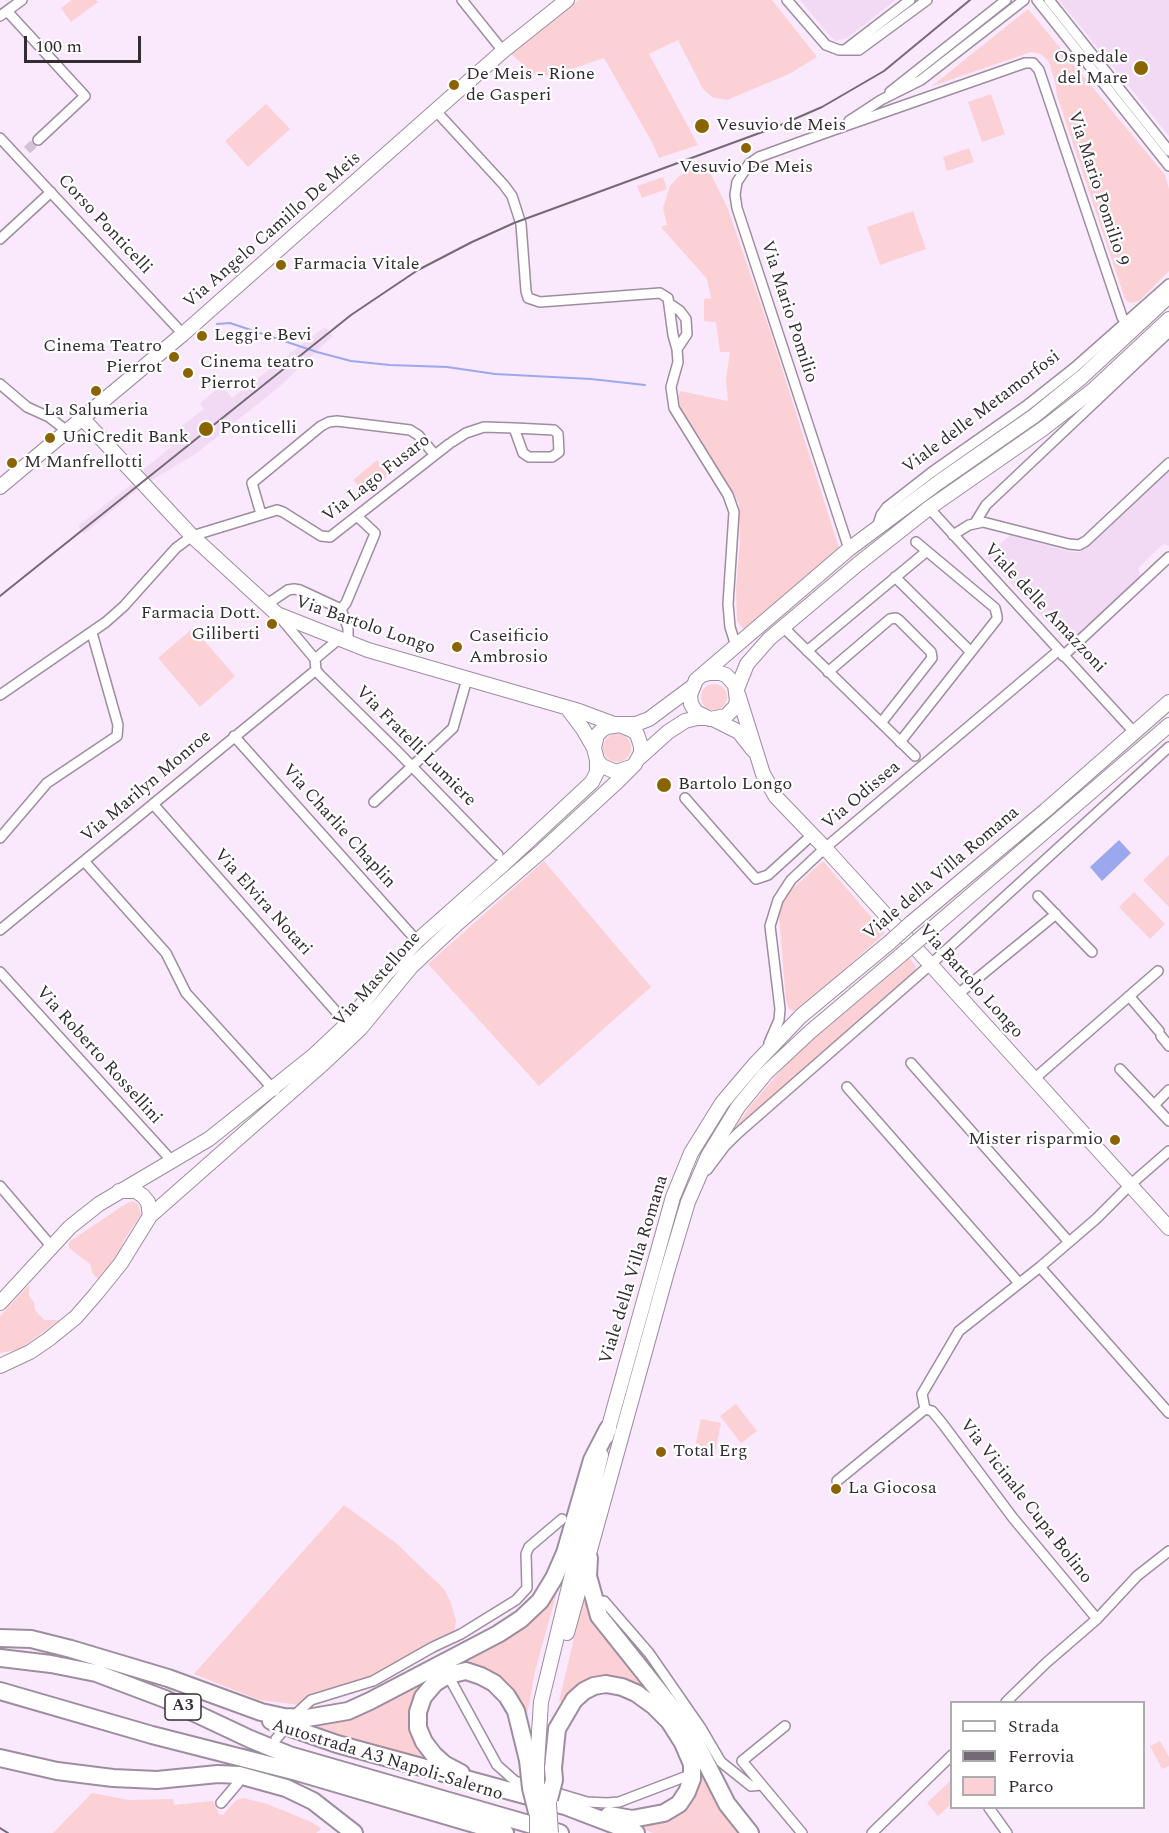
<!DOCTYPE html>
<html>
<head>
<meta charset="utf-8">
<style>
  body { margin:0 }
  #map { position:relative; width:1169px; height:1833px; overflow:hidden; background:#fae8fc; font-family:Spectral,serif }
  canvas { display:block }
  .legend { position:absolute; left:950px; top:1701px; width:195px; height:108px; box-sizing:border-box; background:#fff; border:2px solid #adabad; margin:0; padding:8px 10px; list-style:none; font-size:18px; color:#332c33 }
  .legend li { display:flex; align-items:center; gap:12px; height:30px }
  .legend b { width:30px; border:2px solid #adabad }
  .scale { position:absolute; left:24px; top:36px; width:117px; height:27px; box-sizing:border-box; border:3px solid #332c33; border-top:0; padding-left:8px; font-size:18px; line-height:21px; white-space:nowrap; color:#332c33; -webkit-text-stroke:4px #fff; paint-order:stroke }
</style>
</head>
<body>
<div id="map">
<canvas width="1169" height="1833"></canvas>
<ul class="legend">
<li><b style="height:8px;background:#fff"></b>Strada</li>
<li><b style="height:8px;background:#746a75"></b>Ferrovia</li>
<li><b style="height:16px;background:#fcd1d6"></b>Parco</li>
</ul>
<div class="scale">100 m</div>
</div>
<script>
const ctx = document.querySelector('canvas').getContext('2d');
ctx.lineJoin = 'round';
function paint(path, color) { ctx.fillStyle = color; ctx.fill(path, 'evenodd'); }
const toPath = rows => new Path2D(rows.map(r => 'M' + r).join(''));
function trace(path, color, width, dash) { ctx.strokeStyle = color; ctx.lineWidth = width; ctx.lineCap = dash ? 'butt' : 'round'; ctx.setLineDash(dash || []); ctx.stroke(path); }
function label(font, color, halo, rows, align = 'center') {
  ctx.font = font + ' Spectral,serif'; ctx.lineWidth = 4.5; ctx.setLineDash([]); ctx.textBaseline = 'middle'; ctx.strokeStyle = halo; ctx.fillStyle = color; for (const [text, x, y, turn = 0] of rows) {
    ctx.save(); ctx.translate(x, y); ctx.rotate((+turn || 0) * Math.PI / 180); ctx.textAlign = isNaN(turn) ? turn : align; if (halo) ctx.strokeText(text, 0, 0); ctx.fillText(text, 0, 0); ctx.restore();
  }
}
const built = toPath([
  [800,0,896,0,847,38,836,41,831,37],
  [1059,0,1169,0,1169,136],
  [325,327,333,336,280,386,198,452,139,488,84,534,78,526,144,474,144,469,171,447,165,439,204,409,200,403,222,385,232,398],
  [1167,472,1169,472,1169,546,1163,544,1138,568,1140,575,1137,580,1071,640,1061,637,986,557,1010,535,1072,552,1079,552,1084,550]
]);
const green = toPath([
  [72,0,96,0,98,2,71,22,61,8],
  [579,0,772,0,817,57,789,74,727,100,712,97,703,89,678,40,649,54,698,145,659,158,653,144,604,58,551,76,536,76,511,54,547,22],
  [1028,9,1165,175,1169,189,1169,271,1139,301,1132,303,1127,301,1124,296,1057,96,1055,82,1049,62,1041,54,1031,52,932,86],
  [991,94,1005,134,982,142,968,102],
  [266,104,290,129,248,167,225,141],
  [969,148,974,162,947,171,943,157],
  [705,162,728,209,769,328,839,548,746,628,742,628,737,620,736,590,740,542,739,503,680,407,678,398,680,391,728,401,726,379,730,352,720,352,716,322,704,321,704,299,711,298,707,279,661,227,667,225,663,208,670,186,678,177,688,170],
  [663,177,667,189,642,198,637,186],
  [913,211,926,249,880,265,867,227],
  [377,460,389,475,366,495,353,480],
  [193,628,235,676,200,707,158,658],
  '701 697a13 13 0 1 1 26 0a13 13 0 1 1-26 0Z',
  '603 748a14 14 0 1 1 28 0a14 14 0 1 1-28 0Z',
  [1169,855,1169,907,1143,880],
  [544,861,651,987,539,1086,428,964],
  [823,861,885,933,800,1009,793,1011,789,1009,786,1001,779,916,782,904,788,893],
  [1134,892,1165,924,1150,939,1119,907],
  [910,958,916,967,914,974,732,1132,752,1104,792,1057],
  [133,1201,138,1204,141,1215,125,1238,119,1252,99,1280,93,1274,90,1264,69,1248,69,1242,127,1203],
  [29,1285,29,1296,34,1302,35,1310,44,1320,59,1320,30,1342,16,1350,0,1353,0,1316],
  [736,1404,757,1431,741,1443,720,1416],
  [701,1419,721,1423,714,1457,694,1452],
  [344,1505,396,1543,444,1589,451,1603,456,1621,454,1633,369,1681,300,1705,259,1700,194,1674],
  [560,1581,535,1671,525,1727,520,1714,462,1668,415,1705,438,1765,297,1726,459,1657],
  [585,1593,660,1699,745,1833,653,1833,640,1828,640,1822,671,1814,692,1755,623,1683,564,1702,559,1701],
  [1160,1741,1169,1757,1169,1766,1162,1769,1150,1746],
  [951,1780,951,1804,938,1816,927,1803],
  [92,1793,129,1800,173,1799,174,1805,213,1801,219,1814,223,1815,235,1801,243,1798,267,1804,309,1821,318,1826,321,1829,316,1833,53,1833]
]);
const water = toPath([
  [1119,840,1131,853,1102,881,1090,867]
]);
const stream = toPath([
  [217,324,230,323,317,352,351,361,390,365,447,367,495,374,591,379,645,385]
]);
const streetTunnel = toPath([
  [27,150,38,140]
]);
const street = toPath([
  [462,0,503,51],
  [787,0,826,45,839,50,859,50,927,0],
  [1037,0,1169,166],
  [1049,0,1169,151],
  [7,11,85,96,38,140],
  [0,16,22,0],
  [846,49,910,0],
  [890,92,1006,0],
  [435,110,504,185,512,196,521,224,526,291,528,298,540,302,660,293,668,298,673,335,677,349,678,362,671,387,674,408,728,495,734,512,728,604,730,627,736,646],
  [849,121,881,100,921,80,1024,0],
  [0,138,183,334],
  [0,239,51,192],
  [670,304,680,311,686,319,687,334,677,349],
  [0,384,27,407,49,417,67,431],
  [452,442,466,433,484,427,514,428,554,430,558,434,559,452,552,457,529,457,523,453,514,428],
  [929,508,1134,732],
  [261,514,252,483,321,426,329,422,337,421,410,430,418,435,435,455],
  [975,523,986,505,1169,332],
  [877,528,881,515,887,507,932,472,1026,406,1074,368,1169,284],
  [953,535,969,525,983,522,1069,544,1079,545,1086,541,1169,463],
  [849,549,737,208,735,195,737,182,749,164,759,157,825,133,1025,63,1033,63,1039,70,1122,317,1131,331],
  [895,577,971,652],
  [266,605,288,590,294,589,300,590,341,609,348,628,348,643],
  [341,609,346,603,374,536,375,533,358,517],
  [279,616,315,659,339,639],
  [783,627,915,756],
  [807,651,927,551],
  [1063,656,1169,557],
  [315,659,316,670,320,675,398,752,498,855],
  [828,672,890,619,896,618,899,620,931,652,932,658,881,723],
  [0,695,106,622,124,606,176,548,192,536,277,510,283,512,321,536,330,537,449,444],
  [234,736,417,941],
  [900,742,997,619,997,616,995,608,916,542],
  [685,798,756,879,768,875,812,835],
  [374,802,453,728,467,679],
  [153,804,347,1024],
  [0,838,47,783,117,736,118,725,92,633],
  [84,861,166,953,186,993,275,1091],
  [1038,896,1092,952],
  [0,930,316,670],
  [0,972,172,1161],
  [957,995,1056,914],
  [1129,996,1159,1031],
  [1161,1036,1169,1046],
  [769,1043,779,1020,780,1009,770,926,778,900,791,880,825,848,1058,651],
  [911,1063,1069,1242],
  [1120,1069,1169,1121],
  [1034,1079,1158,971],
  [847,1087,1019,1283],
  [1154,1105,1169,1090],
  [707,1170,725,1146,737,1134,930,965,1169,747],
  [0,1186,52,1247],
  [1040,1267,1169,1413],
  [837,1481,925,1409],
  [604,1601,649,1653,701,1728,721,1762,751,1786,762,1785],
  [1097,1619,1013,1518,942,1423,932,1411,925,1409,922,1394,959,1331,1040,1267,1096,1219,1130,1185,1169,1151],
  [450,1679,497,1765,515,1781,534,1787],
  [1006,1702,1046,1663,1097,1619,1137,1576,1169,1551],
  [297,1713,311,1700,373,1681,433,1647,461,1634,516,1600,527,1588,526,1554,529,1547,562,1519],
  [785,1726,742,1761,802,1833],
  [276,1739,283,1731],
  [547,1790,587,1802,607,1803,619,1802,687,1776],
  [221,1803,238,1783],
  [989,1808,1007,1833],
  [872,1833,952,1755]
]);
const secondary = toPath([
  [83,419,192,536,277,614,368,650,579,711,614,724,636,724,649,719,692,687],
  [0,487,183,334,503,51,567,0],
  [702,675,709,673,720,673,726,675,735,685,737,701,735,707,726,716,710,719,696,712,691,704,690,695,696,680,849,549,939,482,1034,416,1082,377,1169,296],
  [737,689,747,664,769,639,858,564,929,508,1044,428,1093,390,1169,319],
  [738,694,763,774,776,797,825,848,1169,1228],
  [568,709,583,729,594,748],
  [715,720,739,732,753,750],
  [638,759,668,732,685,721,697,718,706,718],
  [911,923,1046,810,1169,702],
  [922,937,1169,725],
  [119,1191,136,1191,143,1196,148,1202,150,1216],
  [0,1303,70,1227,99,1204,209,1139,313,1056,347,1024,385,975,417,941,505,863,592,782,597,772,597,760],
  [0,1366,30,1352,49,1339,76,1317,96,1294,121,1263,150,1216,325,1062,360,1029,411,967,458,923,543,850,619,780,635,764,641,753,641,746,637,734,632,730,620,725,607,727,602,730,597,735,594,748,597,760,602,766,616,772,631,767],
  [606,1437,673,1197,691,1153,722,1103,755,1064,801,1016,890,942],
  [567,1633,667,1272,688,1202,708,1156,738,1107,766,1073,810,1032,901,955],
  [537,1764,541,1702,601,1455]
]);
const highway = toPath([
  [589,1558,588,1576,599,1616,681,1719,694,1739,727,1804,750,1833],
  [0,1638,31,1639,71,1649,168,1678,261,1712,284,1717,307,1718,348,1711,370,1701,498,1634,521,1619,540,1601,554,1578,565,1553,592,1460,608,1429],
  [0,1658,51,1664,96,1673,165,1699,250,1739,289,1755,560,1833],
  [0,1691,152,1735,297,1772,505,1833],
  [271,1721,337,1744,565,1806,636,1833],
  [0,1758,57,1771,113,1778,157,1780,218,1774,239,1775,286,1788,313,1801,354,1833],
  [553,1768,557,1729,574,1700,584,1691,594,1686,606,1684,622,1687,636,1693,654,1706,669,1721,683,1743,692,1764,692,1779,687,1792,679,1804,664,1813,632,1819,609,1815],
  [461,1773,444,1764,434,1755,424,1742,418,1728,418,1712,423,1697,435,1683,448,1675,466,1671,481,1676,494,1683,507,1696,516,1711,528,1760]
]);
const rail = toPath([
  [0,596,351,315,418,270,472,242,514,223,776,127,822,107,884,71,970,0],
  [0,1828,8,1833]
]);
const secondaryBridge = toPath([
  [890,942,911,923],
  [901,955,922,937],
  [548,1790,551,1833],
  [537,1833,537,1764]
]);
const highwayBridge = toPath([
  [528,1760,531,1788,537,1812],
  [549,1799,554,1780,553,1768]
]);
const markers = [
  [1141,68,8,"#8a6303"],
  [454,85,6,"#8a6303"],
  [702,126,8,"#8a6303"],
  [746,148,6,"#8a6303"],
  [281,265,6,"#8a6303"],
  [202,336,6,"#8a6303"],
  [174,357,6,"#8a6303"],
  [188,373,6,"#8a6303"],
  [96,391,6,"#8a6303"],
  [206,429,8,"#8a6303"],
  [50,438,6,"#8a6303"],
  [12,463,6,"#8a6303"],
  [272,624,6,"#8a6303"],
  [457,647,6,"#8a6303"],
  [664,785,8,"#8a6303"],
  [1115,1140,6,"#8a6303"],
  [661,1452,6,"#8a6303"],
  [836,1489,6,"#8a6303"]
];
const shields = [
  [183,1707,36]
];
const shieldNames = [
  ["A3",183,1707]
];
const poiNames = [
  ["Ospedale",1128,58,"right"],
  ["del Mare",1128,79,"right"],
  ["De Meis - Rione",466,75],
  ["de Gasperi",466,96],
  ["Vesuvio de Meis",716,126],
  ["Vesuvio De Meis",746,168,"center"],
  ["Farmacia Vitale",293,265],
  ["Leggi e Bevi",214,336],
  ["Cinema Teatro",162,347,"right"],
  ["Pierrot",162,368,"right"],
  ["Cinema teatro",200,363],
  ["Pierrot",200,384],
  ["La Salumeria",96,411,"center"],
  ["Ponticelli",220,429],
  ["UniCredit Bank",62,438],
  ["M Manfrellotti",24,463],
  ["Farmacia Dott.",260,614,"right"],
  ["Giliberti",260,635,"right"],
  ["Caseificio",469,637],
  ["Ambrosio",469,658],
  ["Bartolo Longo",678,785],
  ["Mister risparmio",1103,1140,"right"],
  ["Total Erg",673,1452],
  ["La Giocosa",848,1489]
];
const streetNames = [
  ["Via Mario Pomilio 9",1097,189,72],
  ["Corso Ponticelli",104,225,47],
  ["Via Angelo Camillo De Meis",273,231,-41],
  ["Via Mario Pomilio",788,312,72],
  ["Viale delle Metamorfosi",982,413,-37],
  ["Via Lago Fusaro",377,479,-38],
  ["Viale delle Amazzoni",1044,609,47],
  ["Via Bartolo Longo",365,626,19],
  ["Via Fratelli Lumiere",415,747,45],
  ["Via Marilyn Monroe",147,787,-40],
  ["Via Odissea",862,796,-40],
  ["Via Charlie Chaplin",338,827,48],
  ["Viale della Villa Romana",942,874,-40],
  ["Via Elvira Notari",262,903,48],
  ["Via Mastellone",378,980,-48],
  ["Via Bartolo Longo",970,982,48],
  ["Via Roberto Rossellini",98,1056,48],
  ["Viale della Villa Romana",635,1270,-73],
  ["Via Vicinale Cupa Bolino",1025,1502,52],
  ["Autostrada A3 Napoli-Salerno",387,1761,17]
];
paint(built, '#f2daf4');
paint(green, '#fcd1d6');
paint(water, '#9ba8ed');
trace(stream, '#9ba8ed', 2);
trace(streetTunnel, '#d2c2d4', 9, [9, 4.5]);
trace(street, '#9e8da0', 12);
trace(secondary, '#9e8da0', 16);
trace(highway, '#9e8da0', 20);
trace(street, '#fff', 9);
trace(secondary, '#fff', 14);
trace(highway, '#fff', 16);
trace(rail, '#746a75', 2);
trace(secondaryBridge, '#9e8da0', 16, []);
trace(highwayBridge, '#9e8da0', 20, []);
trace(secondaryBridge, '#fff', 14);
trace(highwayBridge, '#fff', 16);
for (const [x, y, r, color] of markers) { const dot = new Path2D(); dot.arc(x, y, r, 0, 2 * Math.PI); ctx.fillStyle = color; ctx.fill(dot); trace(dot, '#fff', 2); }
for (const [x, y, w] of shields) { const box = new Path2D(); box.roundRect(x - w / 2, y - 13, w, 26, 4.5); ctx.fillStyle = '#fff'; ctx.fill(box); trace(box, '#332c33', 1.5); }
label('bold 16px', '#332c33', null, shieldNames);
label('18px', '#332c33', '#fff', poiNames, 'left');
label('18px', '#332c33', '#fff', streetNames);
</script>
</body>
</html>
